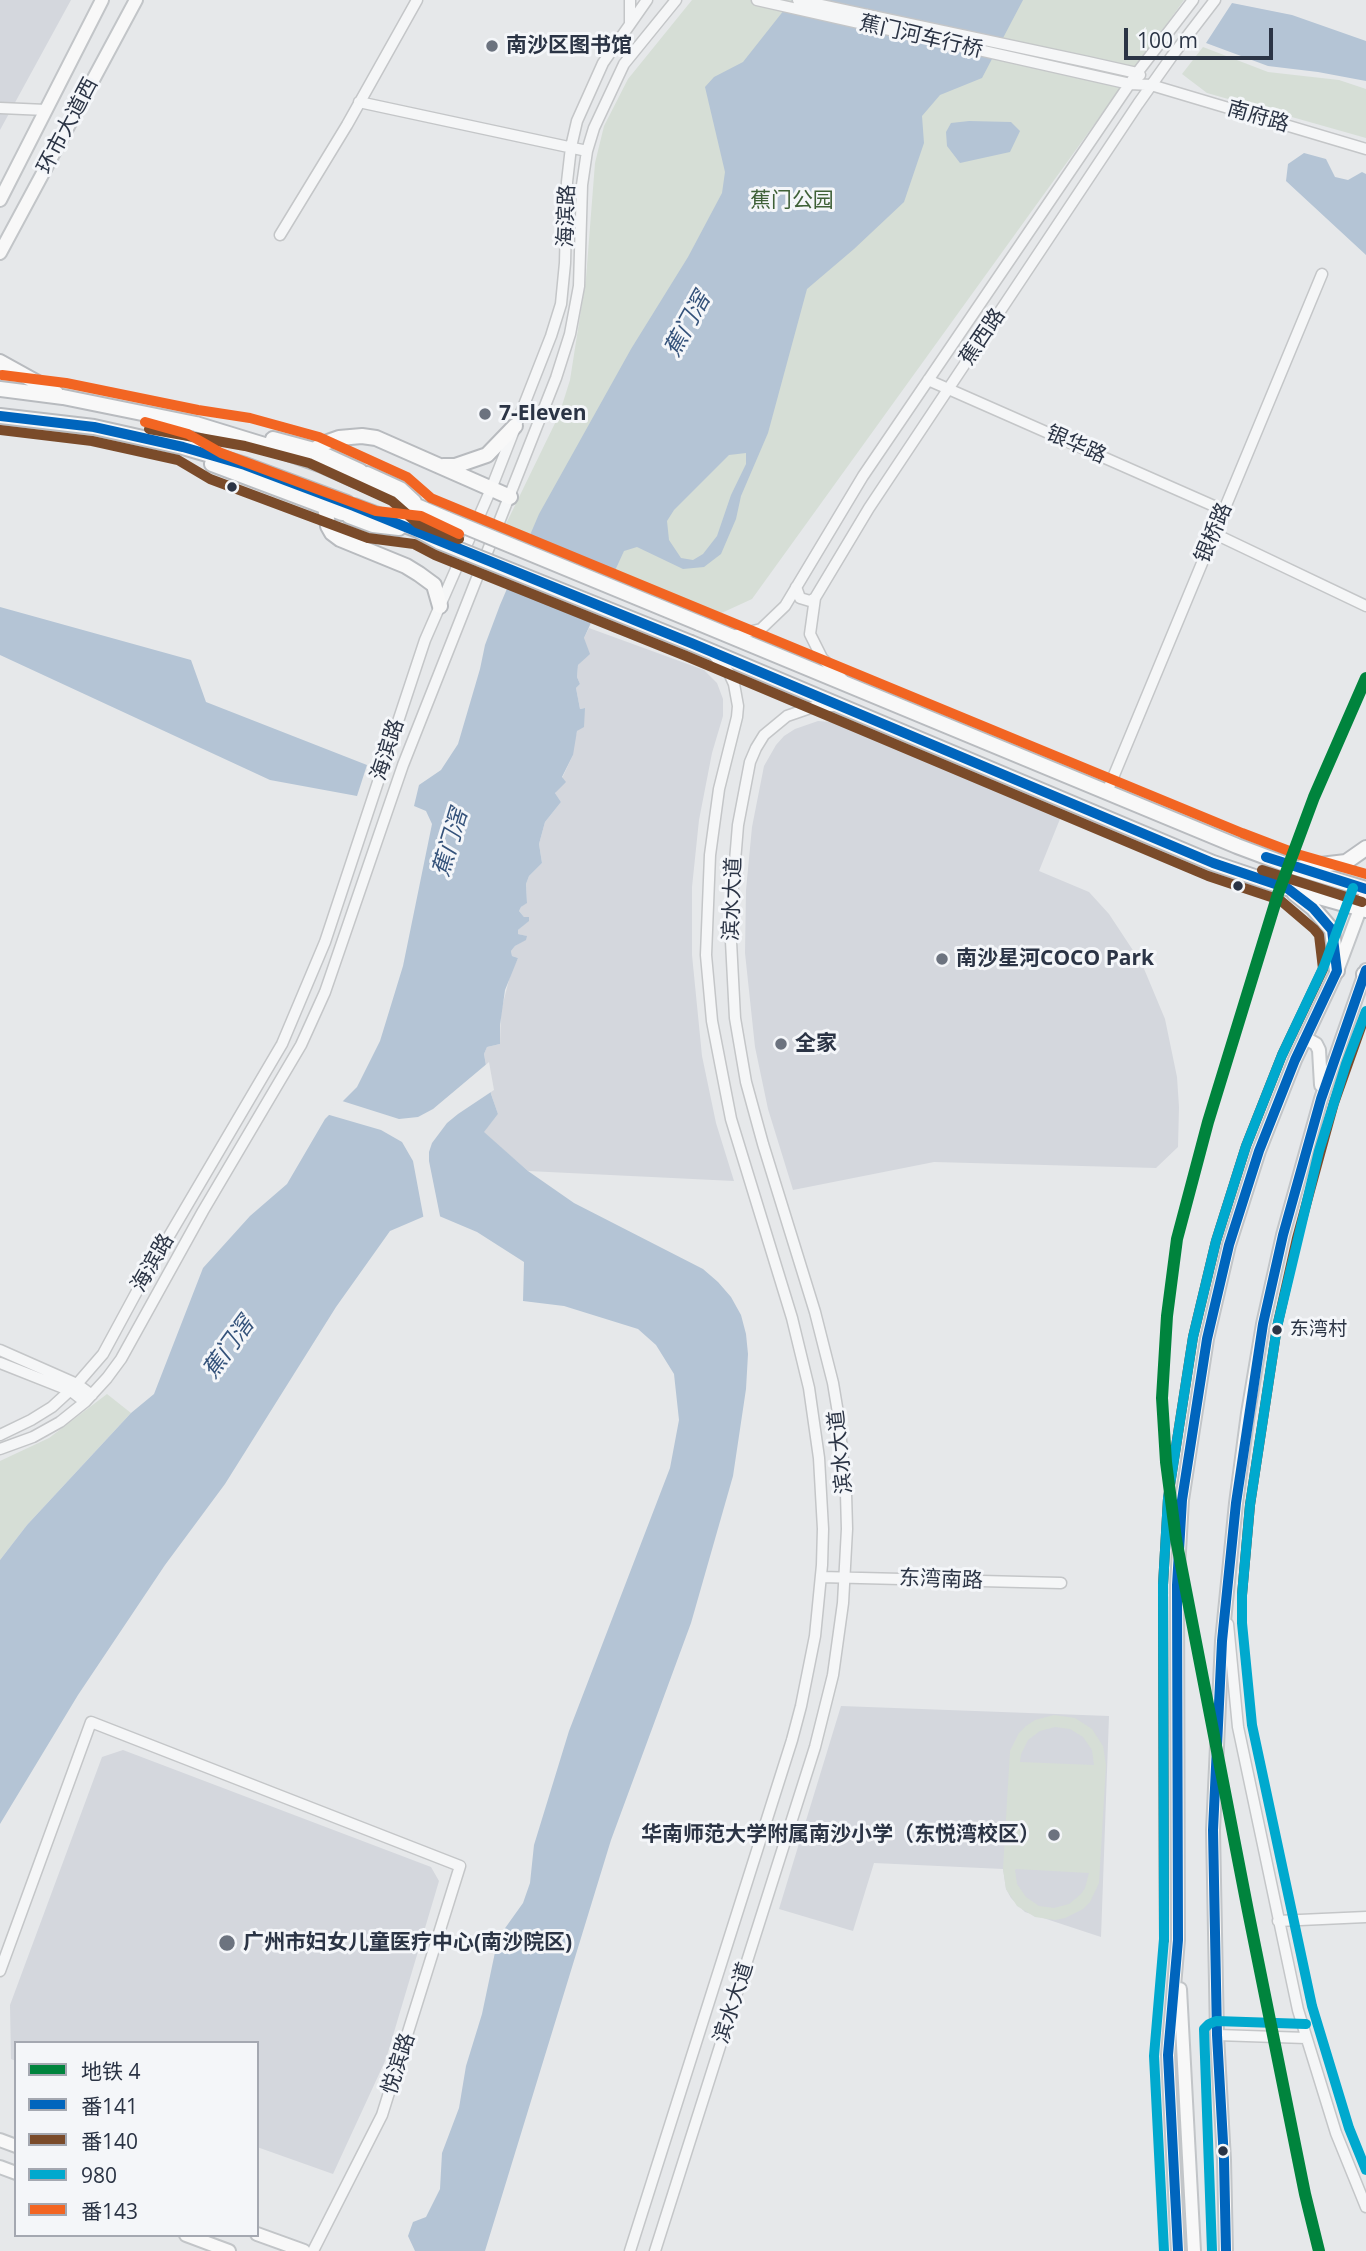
<!DOCTYPE html>
<html>
<head>
<meta charset="utf-8">
<style>
  body { margin:0 }
  #map { position:relative; width:1366px; height:2251px; overflow:hidden; background:#e6e8ea; font-family:"Open Sans","Noto Sans SC",sans-serif }
  canvas { display:block }
  .legend { position:absolute; left:14px; top:2041px; width:245px; height:196px; box-sizing:border-box; background:#f4f6f9; border:2px solid #a4a8b1; margin:0; padding:9px 12px; list-style:none; font-size:21px; color:#2b3445 }
  .legend li { display:flex; align-items:center; gap:14px; height:35px }
  .legend b { width:35px; border:2px solid #a4a8b1 }
  .scale { position:absolute; left:1124px; top:28px; width:149px; height:32px; box-sizing:border-box; border:4px solid #2b3445; border-top:0; padding-left:9px; font-size:21px; line-height:24px; white-space:nowrap; color:#2b3445; -webkit-text-stroke:5px #f4f6f9; paint-order:stroke }
</style>
</head>
<body>
<div id="map">
<canvas width="1366" height="2251"></canvas>
<ul class="legend">
<li><b style="height:9px;background:#00843d"></b>地铁 4</li>
<li><b style="height:9px;background:#0065bd"></b>番141</li>
<li><b style="height:9px;background:#7a4b2a"></b>番140</li>
<li><b style="height:9px;background:#00a9ce"></b>980</li>
<li><b style="height:9px;background:#f26522"></b>番143</li>
</ul>
<div class="scale">100 m</div>
</div>
<script>
const ctx = document.querySelector('canvas').getContext('2d');
ctx.lineJoin = 'round';
function paint(path, color) { ctx.fillStyle = color; ctx.fill(path, 'evenodd'); }
const toPath = rows => new Path2D(rows.map(r => 'M' + r).join(''));
function trace(path, color, width, dash) { ctx.strokeStyle = color; ctx.lineWidth = width; ctx.lineCap = dash ? 'butt' : 'round'; ctx.setLineDash(dash || []); ctx.stroke(path); }
function label(font, color, halo, rows, align = 'center') {
  ctx.font = font + ' "Open Sans","Noto Sans SC",sans-serif'; ctx.lineWidth = 6; ctx.setLineDash([]); ctx.textBaseline = 'middle'; ctx.strokeStyle = halo; ctx.fillStyle = color; for (const [text, x, y, turn = 0] of rows) {
    ctx.save(); ctx.translate(x, y); ctx.rotate((+turn || 0) * Math.PI / 180); ctx.textAlign = isNaN(turn) ? turn : align; if (halo) ctx.strokeText(text, 0, 0); ctx.fillText(text, 0, 0); ctx.restore();
  }
}
const built = toPath([
  [0,0,71,0,0,130],
  [589,628,704,670,717,683,723,699,723,716,712,753,699,820,692,887,692,955,702,1056,716,1123,734,1181,528,1171,483,1132,498,1114,491,1094,484,1054,487,1047,500,1044,501,1011,511,972,518,958,512,956,511,951,515,946,526,939,526,936,518,934,518,930,529,920,529,917,524,917,519,911,521,907,527,902,526,884,529,876,542,863,539,844,545,822,561,802,555,793,573,755,573,745,584,708,580,709,576,688,580,684,577,677,578,665,584,658,584,638],
  [818,721,844,723,1062,814,1039,871,1089,892,1109,914,1142,964,1165,1019,1177,1077,1179,1107,1178,1147,1156,1168,934,1162,793,1190,768,1109,755,1047,745,953,746,890,752,827,764,766,776,745,784,736,795,729],
  [841,1706,1109,1716,1101,1937,1025,1912,1011,1898,1006,1889,1003,1869,874,1863,853,1931,779,1909],
  [123,1750,431,1867,439,1881,386,2059,333,2174,257,2147,257,2043,16,2043,16,2061,11,2059,10,2005,102,1757]
]);
const green = toPath([
  [692,0,1184,0,752,599,715,616,504,528,559,415,570,380,586,278,595,163,604,126,628,79],
  [1203,47,1268,72,1339,80,1366,89,1366,138,1207,93,1182,74],
  [107,1394,131,1413,27,1525,0,1560,0,1461,49,1438],
  [1054,1715,1075,1718,1092,1729,1103,1746,1106,1765,1099,1883,1090,1902,1083,1909,1065,1918,1055,1920,1035,1917,1017,1906,1006,1889,1003,1869,1010,1751,1019,1733,1026,1726,1035,1720],
  [1055,1727,1070,1729,1083,1737,1092,1750,1094,1765,1020,1762,1021,1754,1028,1740,1040,1731],
  [1015,1870,1016,1869,1089,1873,1085,1888,1081,1894,1069,1904,1054,1908,1039,1906,1026,1897,1017,1884]
]);
const water = toPath([
  [792,0,1023,0,982,78,940,95,922,116,924,143,904,202,854,249,807,289,768,433,741,496,736,519,721,554,704,567,683,569,637,547,624,551,584,638,590,654,578,665,577,677,580,684,576,688,580,709,585,708,584,727,577,731,573,755,562,777,566,782,555,793,561,802,545,822,539,844,542,863,529,876,526,884,527,903,521,907,519,911,524,917,529,917,529,921,518,930,518,934,527,936,526,940,515,946,511,951,512,956,518,958,505,990,500,1025,500,1044,487,1047,484,1054,491,1094,498,1114,484,1132,528,1171,574,1203,703,1269,718,1282,731,1297,741,1315,746,1334,748,1354,746,1389,733,1476,691,1623,611,1840,485,2251,415,2251,408,2236,413,2222,426,2217,440,2189,442,2153,459,2108,466,2066,482,2014,498,1938,523,1903,530,1883,534,1845,569,1731,670,1468,679,1420,674,1374,656,1345,638,1329,564,1306,523,1301,524,1262,477,1232,432,1213,390,1231,336,1307,225,1484,165,1565,78,1695,0,1824,0,1560,27,1525,131,1413,154,1394,203,1268,250,1216,287,1184,325,1119,357,1087,380,1041,403,966,432,824,426,811,414,806,419,785,441,770,458,744,480,669,485,645,500,605,539,514,631,349,688,257,722,193,725,172,705,87,714,77,743,62],
  [746,453,746,464,731,495,717,536,703,554,693,560,681,558,669,540,667,521,674,510,729,455],
  [1232,3,1292,15,1366,41,1366,81,1318,72,1268,66,1206,43],
  [969,121,1011,122,1020,131,1010,152,960,163,947,146,946,132,951,123],
  [1304,153,1326,159,1335,177,1348,180,1362,172,1366,174,1366,255,1286,181,1288,164],
  [0,607,191,660,206,702,367,765,357,796,270,780,0,655]
]);
const pier = toPath([
  [524,539,615,579,596,621,506,582],
  [489,1062,494,1090,458,1114,447,1123,432,1143,429,1152,429,1161,441,1221,432,1216,424,1220,413,1161,402,1142,381,1130,326,1114,339,1100,399,1119,418,1117,433,1109]
]);
const minor = toPath([
  [757,0,1130,84,1151,85,1366,149],
  [798,0,1088,62,1137,73,1140,75],
  [630,24,630,0],
  [359,102,587,151],
  [0,108,46,110],
  [280,235,347,125,417,0],
  [928,380,1223,510],
  [1213,533,1366,606],
  [796,587,800,598,810,601,815,598],
  [732,636,761,629,785,606,863,476,1137,73,1193,0],
  [844,681,822,658,810,634,815,598,869,508,1138,104,1172,56,1215,0],
  [1107,792,1322,274],
  [0,1350,77,1384,92,1395],
  [0,1363,71,1391,85,1402],
  [0,1435,31,1420,52,1407,77,1384,103,1354,142,1282,282,1044,325,942,425,640,491,489,551,336,561,304,565,263,567,182,571,147,577,121,603,63,647,0],
  [0,1449,33,1437,60,1422,85,1402,107,1378,121,1359,203,1211,301,1045,325,992,403,765,556,378,570,334,579,286,582,185,587,151,594,128,624,64,676,0],
  [821,1577,1061,1583],
  [1228,1624,1238,1727,1298,2010,1336,2133,1366,2207],
  [1278,1921,1366,1917],
  [0,1971,91,1722,460,1866,382,2115,313,2251],
  [1217,2035,1306,2038],
  [630,2251,792,1740,801,1706,815,1636,822,1565,823,1529,819,1458,809,1388,792,1318,731,1119,712,1021,706,955,710,855,719,789,737,717,738,706,734,684,729,673,713,654],
  [655,2251,815,1747,833,1675,843,1603,847,1529,846,1493,839,1419,833,1383,815,1312,763,1144,746,1082,735,1018,730,922,738,825,750,762,756,748,764,735,787,716,816,706,833,706]
]);
const major = toPath([
  [0,200,102,0],
  [0,253,136,0],
  [1305,1038,1316,1044,1319,1050,1321,1085],
  [1180,1989,1194,2251],
  [0,2140,16,2146],
  [0,2167,16,2173],
  [257,2234,304,2251],
  [186,2235,229,2251],
  [1178,2251,1168,2055,1178,1940,1177,1585,1182,1500,1207,1339,1229,1245,1259,1151,1295,1060,1337,971,1366,893],
  [1226,2251,1224,2160,1217,2035,1213,1830,1222,1641,1236,1503,1248,1413,1263,1324,1283,1235,1321,1099,1366,970]
]);
const highway = toPath([
  [0,362,56,393],
  [0,389,63,397,196,424,271,447,322,465,356,480],
  [0,416,94,427,183,447,245,465,347,503],
  [273,439,314,450,360,471],
  [314,450,325,443,339,438,362,436,376,438,510,497],
  [212,464,342,513],
  [443,466,455,466,487,455,515,426],
  [367,474,400,489,414,502],
  [363,483,447,519],
  [325,506,328,526,332,533,340,539,406,566,419,574,434,585,440,606],
  [354,506,418,530,440,542],
  [349,516,373,525,399,528],
  [699,623,1237,846,1293,867,1366,889],
  [691,643,1213,863,1287,888,1366,910],
  [1303,867,1346,862,1366,848],
  [1294,893,1313,908,1332,930,1337,971],
  [1364,974,1366,973]
]);
const highwayBridge = toPath([
  [447,519,699,623],
  [440,542,691,643]
]);
const bus1 = toPath([
  [0,416,94,427,183,447,245,465,354,506,691,643,1213,863,1287,888,1313,908,1332,930,1337,971,1295,1060,1259,1151,1229,1245,1207,1339,1182,1500,1177,1585,1178,1940,1168,2055,1178,2251],
  [1266,857,1366,889],
  [1226,2251,1224,2160,1217,2035,1213,1830,1222,1641,1236,1503,1263,1324,1283,1235,1321,1099,1366,970]
]);
const bus2 = toPath([
  [149,429,245,446,309,463,392,501,417,523,459,539],
  [0,430,92,441,178,460,210,479,368,538,414,544,435,555,686,656,1208,876,1280,900,1314,929,1319,935,1323,969,1282,1055,1246,1146,1216,1241,1193,1337,1168,1498,1163,1585,1164,1940],
  [1262,870,1362,902],
  [1242,1595,1250,1505,1277,1327,1297,1238,1334,1103,1366,1013]
]);
const bus3 = toPath([
  [1366,1011,1346,1064,1319,1151,1277,1327,1250,1505,1242,1595,1242,1623,1252,1725,1312,2006,1349,2128,1366,2170],
  [1164,2251,1154,2056,1164,1939,1163,1585,1168,1498,1193,1337,1216,1241,1246,1146,1282,1055,1324,966,1353,888],
  [1212,2251,1204,2029,1209,2024,1216,2021,1306,2024]
]);
const bus4 = toPath([
  [2,375,66,383,198,410,250,418,319,437,407,477,431,498,1242,833,1297,854,1366,874],
  [145,422,188,434,221,453,376,511,421,516,459,534]
]);
const metro1 = toPath([
  [1319,2251,1305,2194,1248,1911,1176,1539,1166,1462,1162,1398,1167,1316,1177,1239,1208,1122,1278,894,1314,797,1366,678]
]);
const markers = [
  [492,46,7,"#6c737f"],
  [485,414,7,"#6c737f"],
  [232,487,6,"#2b3445"],
  [1238,886,6,"#2b3445"],
  [942,959,7,"#6c737f"],
  [781,1044,7,"#6c737f"],
  [1277,1330,6,"#2b3445"],
  [1054,1835,7,"#6c737f"],
  [227,1943,9,"#6c737f"],
  [1223,2151,6,"#2b3445"]
];
const busNames = [
  ["东湾村",1290,1330]
];
const streetNames = [
  ["蕉门河车行桥",921,37,13],
  ["南府路",1258,117,16],
  ["环市大道西",68,126,-62],
  ["海滨路",567,216,-88],
  ["蕉西路",983,337,-56],
  ["银华路",1076,445,24],
  ["银桥路",1214,533,-67],
  ["海滨路",388,750,-72],
  ["滨水大道",733,899,-88],
  ["海滨路",153,1263,-60],
  ["滨水大道",841,1452,-96],
  ["东湾南路",941,1580,2],
  ["滨水大道",734,2003,-72],
  ["悦滨路",399,2064,-72]
];
const poiNames = [
  ["南沙区图书馆",506,46],
  ["7-Eleven",499,414],
  ["南沙星河COCO Park",956,959],
  ["全家",795,1044],
  ["华南师范大学附属南沙小学（东悦湾校区）",1040,1835,"right"],
  ["广州市妇女儿童医疗中心(南沙院区)",243,1943]
];
const parkNames = [
  ["蕉门公园",792,201]
];
const waterNames = [
  ["蕉门滘",688,325,-61],
  ["蕉门滘",451,843,-73],
  ["蕉门滘",229,1348,-54]
];
paint(built, '#d4d7dd');
paint(green, '#d6ded6');
paint(water, '#b4c4d5');
paint(pier, '#e6e8ea');
trace(minor, '#c4c6c8', 13);
trace(major, '#c2c5c8', 16);
trace(highway, '#b8bbbf', 18);
trace(minor, '#f5f6f7', 10);
trace(major, '#f8f8f8', 12);
trace(highway, '#f8f8f8', 14);
trace(highwayBridge, '#b8bbbf', 18, []);
trace(highwayBridge, '#f8f8f8', 14);
trace(bus1, '#0065bd', 10);
trace(bus2, '#7a4b2a', 10);
trace(bus3, '#00a9ce', 10);
trace(bus4, '#f26522', 10);
trace(metro1, '#00843d', 12);
for (const [x, y, r, color] of markers) { const dot = new Path2D(); dot.arc(x, y, r, 0, 2 * Math.PI); ctx.fillStyle = color; ctx.fill(dot); trace(dot, '#f4f6f9', 2.5); }
label('19px', '#2b3445', '#f4f6f9', busNames, 'left');
label('21px', '#2b3445', '#f4f6f9', streetNames);
label('bold 21px', '#2b3445', '#f4f6f9', poiNames, 'left');
label('21px', '#3f6138', '#f4f6f9', parkNames);
label('italic 23px', '#34527a', '#f4f6f9', waterNames);
</script>
</body>
</html>
